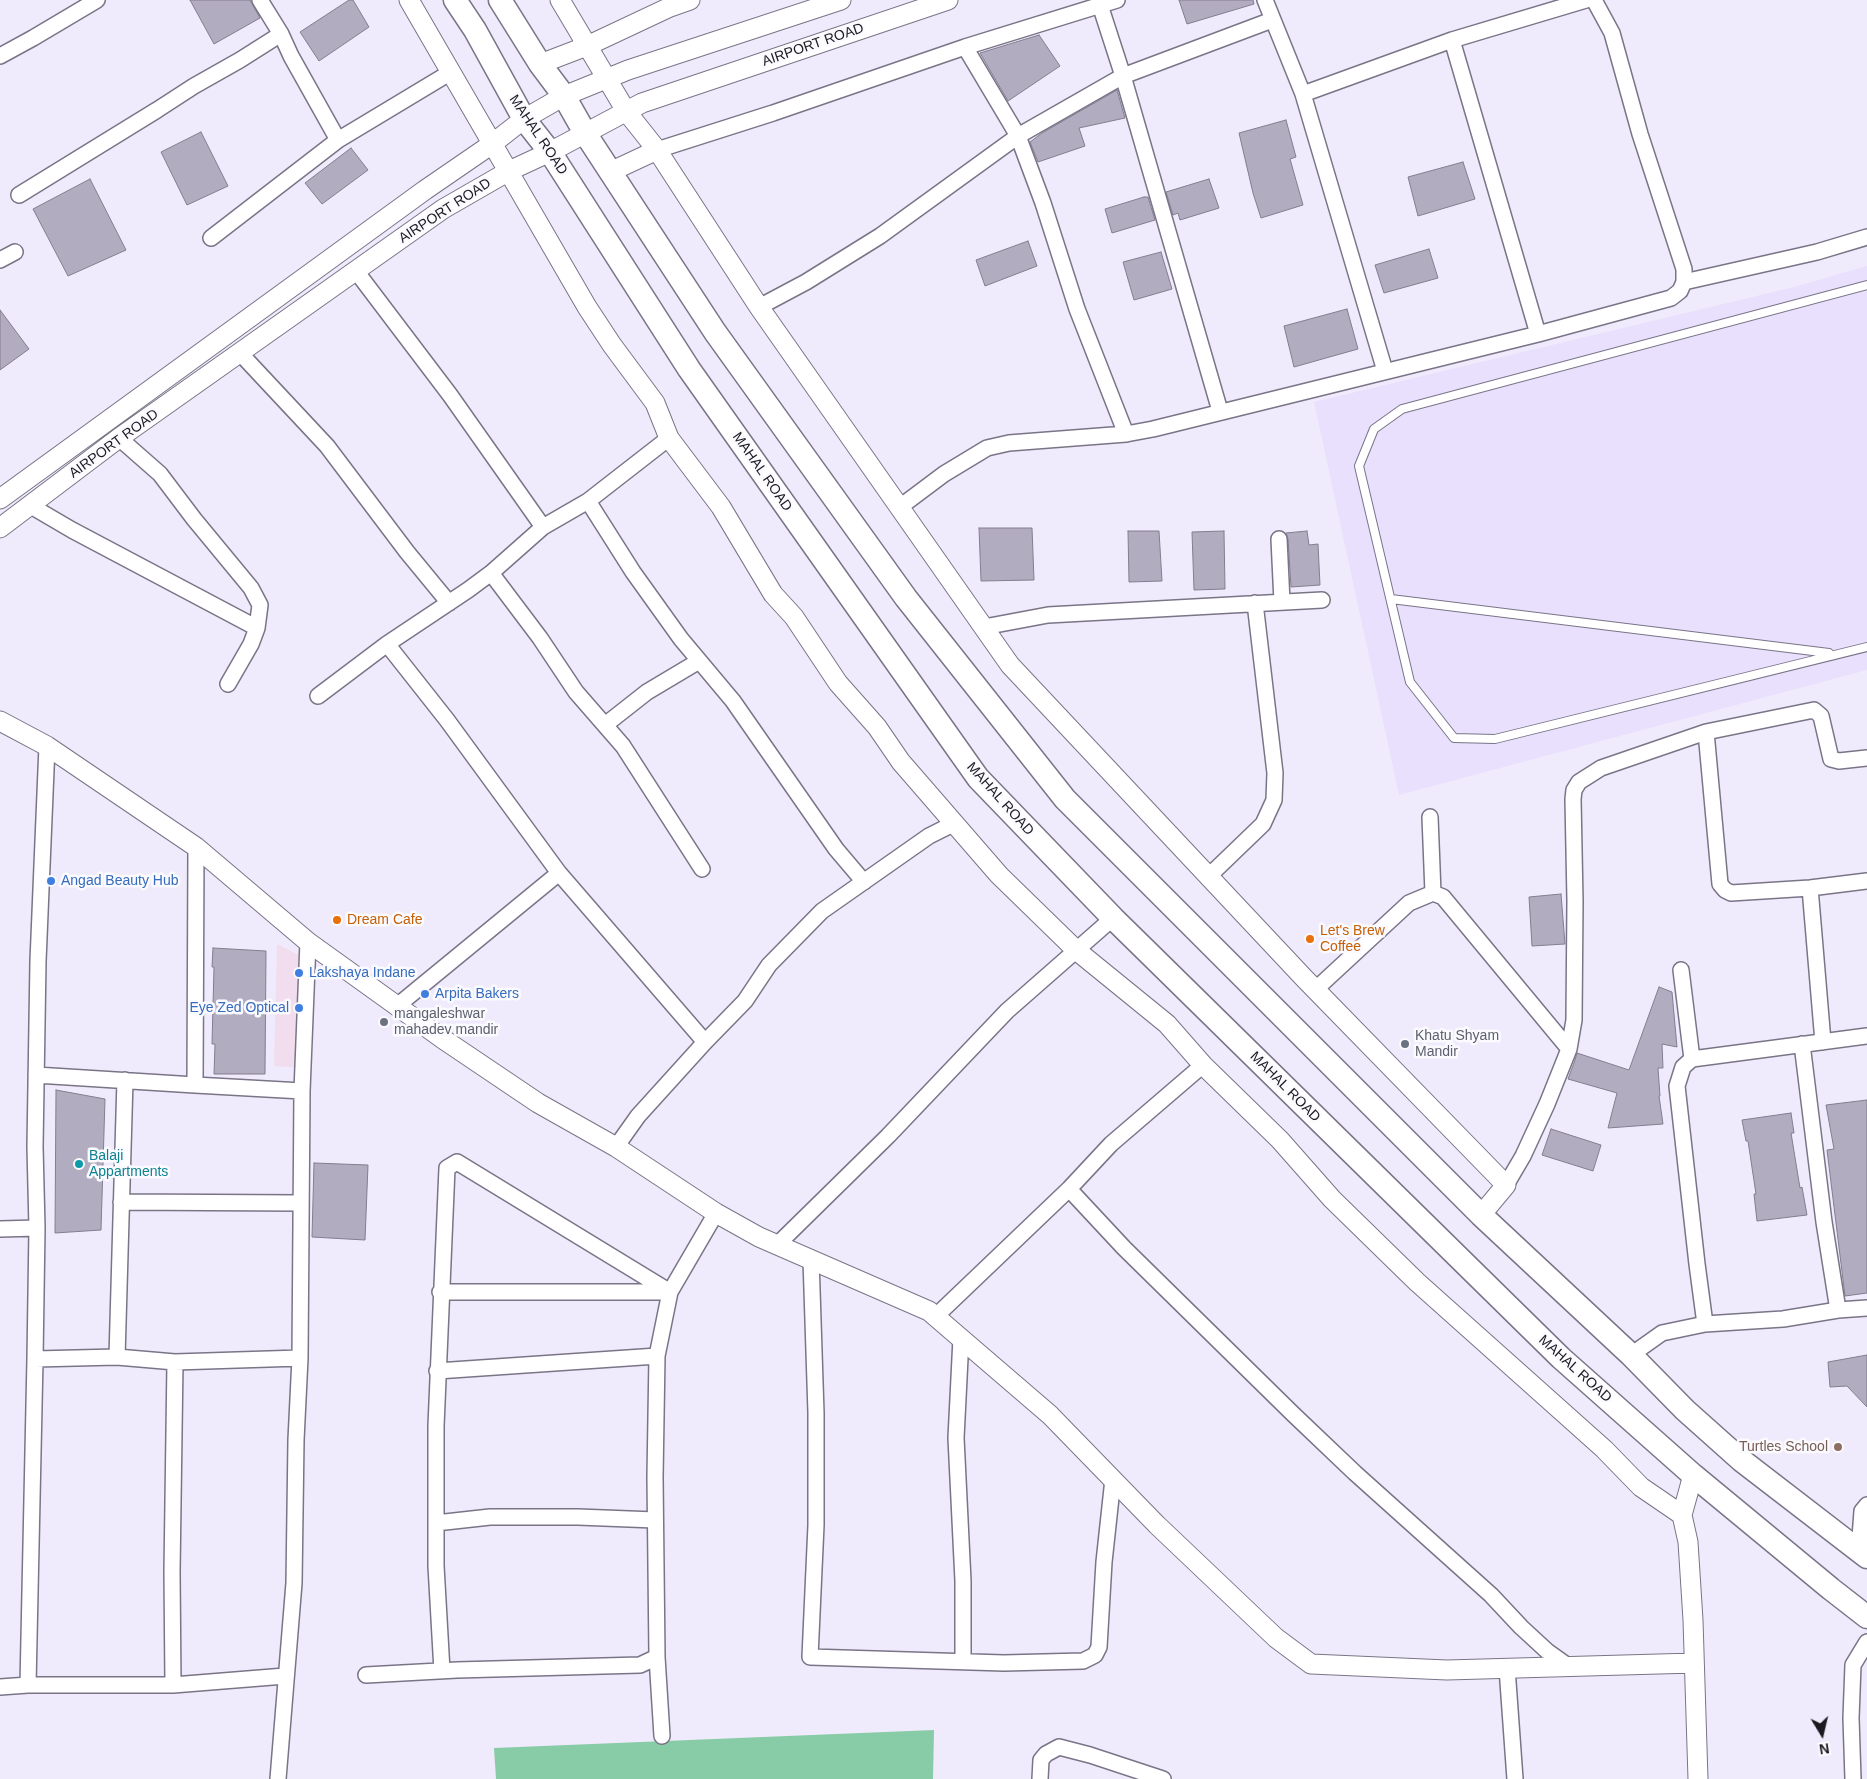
<!DOCTYPE html>
<html>
<head>
<meta charset="utf-8">
<style>
  body { margin:0 }
  #map { position:relative; width:1867px; height:1779px; overflow:hidden; background:#f0ebfc; font-family:Arial,sans-serif }
  canvas { display:block }
  .north { position:absolute; left:1797px; top:1709px; width:50px; height:50px; -webkit-text-stroke:4px #fbfaff; paint-order:stroke; rotate:171deg; font-size:14px; font-weight:700; line-height:20px; text-align:center; color:#1c1a21 }
  .north::after { content:''; display:block; margin:auto; width:18px; height:22px; background:#1c1a21; clip-path:polygon(50% 0,100% 100%,50% 72%,0 100%) }
</style>
</head>
<body>
<div id="map">
<canvas width="1867" height="1779"></canvas>
<div class="north">N</div>
</div>
<script>
const ctx = document.querySelector('canvas').getContext('2d');
ctx.lineJoin = 'round';
function paint(path, color) { ctx.fillStyle = color; ctx.fill(path, 'evenodd'); }
const toPath = rows => new Path2D(rows.map(r => 'M' + r).join(''));
function trace(path, color, width, dash) { ctx.strokeStyle = color; ctx.lineWidth = width; ctx.lineCap = dash ? 'butt' : 'round'; ctx.setLineDash(dash || []); ctx.stroke(path); }
function label(font, color, halo, rows, align = 'center') {
  ctx.font = font + ' Arial,sans-serif'; ctx.lineWidth = 5; ctx.setLineDash([]); ctx.textBaseline = 'middle'; ctx.strokeStyle = halo; ctx.fillStyle = color; for (const [text, x, y, turn = 0] of rows) {
    ctx.save(); ctx.translate(x, y); ctx.rotate((+turn || 0) * Math.PI / 180); ctx.textAlign = isNaN(turn) ? turn : align; if (halo) ctx.strokeText(text, 0, 0); ctx.fillText(text, 0, 0); ctx.restore();
  }
}
const commercial = toPath([
  [277,944,307,959,302,1068,274,1066]
]);
const built = toPath([
  [1867,266,1867,670,1399,795,1314,402,1794,287]
]);
const forest = toPath([
  [934,1730,933,1779,496,1779,494,1748]
]);
const building = toPath([
  [190,0,250,0,260,18,214,44,190,0],
  [349,0,353,0,369,27,319,61,300,32,349,0],
  [1179,0,1253,0,1254,4,1187,24,1179,0],
  [1039,35,1060,66,1008,101,980,53,1039,35],
  [1117,90,1125,118,1079,128,1085,146,1038,162,1030,142,1042,133,1117,90],
  [1286,120,1296,157,1290,159,1303,205,1261,218,1253,193,1239,133,1286,120],
  [201,132,228,186,187,205,161,152,201,132],
  [351,148,368,170,322,204,305,183,351,148],
  [1463,162,1475,199,1418,216,1408,177,1463,162],
  [90,179,126,250,68,276,33,209,90,179],
  [1209,179,1219,208,1180,220,1178,213,1173,215,1166,192,1209,179],
  [1144,197,1148,197,1155,220,1112,233,1105,209,1144,197],
  [1028,241,1037,266,985,286,976,260,1028,241],
  [1429,249,1438,278,1384,293,1375,265,1429,249],
  [1161,252,1172,289,1134,300,1123,262,1161,252],
  [1347,309,1358,349,1294,367,1284,326,1347,309],
  [0,310,29,349,0,370,0,310],
  [979,528,1032,528,1034,580,981,581,979,528],
  [1128,531,1159,531,1162,581,1129,582,1128,531],
  [1224,531,1225,589,1194,590,1192,532,1224,531],
  [1307,531,1309,545,1318,544,1320,585,1291,587,1288,539,1286,533,1307,531],
  [1561,894,1565,944,1532,946,1529,897,1561,894],
  [213,948,266,951,265,1074,214,1074,215,1044,212,1044,214,967,212,967,213,948],
  [1659,987,1672,992,1677,1047,1662,1044,1663,1068,1658,1068,1660,1096,1659,1096,1663,1124,1608,1128,1617,1093,1568,1079,1575,1060,1577,1053,1629,1070,1659,987],
  [56,1090,105,1099,101,1230,55,1233,56,1090],
  [1867,1100,1867,1293,1845,1296,1827,1150,1834,1149,1826,1105,1867,1100],
  [1791,1113,1794,1133,1791,1133,1800,1188,1802,1187,1807,1215,1757,1221,1754,1194,1756,1194,1748,1141,1746,1141,1742,1120,1791,1113],
  [1551,1129,1601,1145,1593,1171,1542,1155,1551,1129],
  [314,1163,368,1165,365,1240,312,1237,314,1163],
  [1867,1355,1867,1407,1847,1386,1830,1387,1828,1362,1867,1355]
]);
const service = toPath([
  [1867,285,1402,409,1374,429,1359,466,1410,682,1454,738,1495,739,1867,647],
  [1391,599,1829,653]
]);
const minor = toPath([
  [260,0,281,34,291,56,338,140],
  [1265,0,1303,94,1385,371],
  [1100,5,1123,76,1272,20],
  [1452,40,1538,334],
  [965,47,1018,136,1043,203,1077,309,1126,434],
  [0,56,33,38,97,0],
  [1303,94,1452,40,1586,0],
  [657,150,773,113,965,47,1117,0],
  [19,195,157,110,194,86,240,60,281,34],
  [211,238,338,140,451,72],
  [0,260,15,252],
  [356,271,450,395,543,527],
  [1684,282,1817,252,1867,237],
  [759,307,806,282,880,236,1018,136,1123,76,1220,411],
  [240,353,327,446,407,552,449,603],
  [119,438,160,474,194,519,251,588,260,605,257,628,251,644,228,684],
  [588,501,633,572,681,639,733,701,836,849,864,882],
  [31,506,72,530,257,628],
  [900,507,944,474,987,448,1009,443,1126,434,1153,429,1538,334,1671,298,1680,291,1684,282,1684,269,1640,134,1612,33,1594,0],
  [1279,539,1282,602],
  [491,573,540,638,576,692,623,746,702,869],
  [984,627,1048,615,1322,600],
  [387,644,447,720,559,873,705,1042],
  [318,696,387,644,468,590,491,573,543,527,588,501,669,438],
  [605,725,647,692,699,661],
  [47,746,38,961,35,1147,37,1228,35,1359,117,1357,175,1362,172,1572,173,1685],
  [1867,758,1839,761,1831,759,1821,716,1814,710,1706,732,1720,884,1725,890,1731,893,1810,888,1867,881],
  [1430,817,1433,893],
  [1209,876,1263,824,1274,800,1275,773,1255,603],
  [1810,888,1823,1042],
  [1681,970,1692,1059],
  [1316,989,1409,903,1433,893,1443,897,1569,1049],
  [397,1006,559,873],
  [1802,1044,1824,1222,1838,1310],
  [36,1075,195,1085,196,847],
  [195,1085,302,1091],
  [616,1147,638,1116,705,1042,745,1001,769,965,822,911,929,836,953,824],
  [1506,1185,1523,1156,1547,1104,1569,1049,1574,1020,1575,901,1573,799,1574,790,1579,782,1601,768,1706,732],
  [1069,1189,1124,1248,1293,1414,1355,1473,1491,1595,1521,1627,1547,1651,1568,1666],
  [121,1202,300,1203],
  [0,1229,37,1228],
  [777,1245,888,1136,1007,1011,1113,918],
  [811,1259,816,1413,816,1525,810,1657,1004,1663,1083,1661,1095,1655,1099,1647,1104,1562,1113,1479],
  [440,1292,668,1292],
  [936,1316,1069,1189,1111,1144,1203,1065],
  [1705,1324,1783,1319,1838,1310,1867,1308],
  [961,1338,956,1438,963,1581,963,1661],
  [1631,1355,1662,1333,1705,1324,1697,1264,1677,1086,1683,1067,1692,1059,1867,1036],
  [117,1357,125,1080],
  [175,1362,300,1358],
  [437,1371,657,1356],
  [436,1523,490,1517,578,1517,655,1520],
  [1859,1551,1862,1511,1867,1505],
  [1507,1668,1515,1779],
  [442,1671,436,1566,436,1426,447,1168,457,1162,670,1292],
  [366,1675,457,1670,640,1665,657,1657],
  [28,1685,35,1359],
  [0,1687,28,1685,173,1685,285,1676],
  [662,1736,657,1657,655,1477,657,1356,670,1292,716,1213],
  [278,1779,294,1583,296,1440,300,1358,302,1091,308,942],
  [1040,1779,1041,1760,1046,1754,1059,1747,1090,1755,1163,1779],
  [1853,1779,1851,1718,1853,1665,1867,1642]
]);
const tertiary = toPath([
  [409,0,587,307,612,345,655,403,669,438,721,507,773,594,794,617,838,683,877,727,901,762,999,875,1076,950,1167,1024,1203,1065,1280,1140,1332,1199,1417,1282,1604,1449,1641,1487,1682,1515],
  [560,0,626,111,657,150,759,307,1010,665,1304,978,1506,1185,1481,1215],
  [540,64,587,46,670,7,690,0],
  [610,172,657,150],
  [0,499,425,190,492,144,524,119,564,96,628,70,841,0],
  [0,528,119,438,443,209,509,171,550,152,642,103,948,0],
  [0,721,47,746,196,847,308,942,443,1039,538,1103,616,1147,716,1213,759,1237,929,1311,1050,1415,1157,1525,1276,1638,1311,1664,1447,1670,1694,1663],
  [1693,1475,1682,1515,1688,1542,1693,1620,1698,1779]
]);
const secondary = toPath([
  [455,0,475,30,524,119,550,152,689,369,978,778,1113,918,1561,1358,1693,1475,1831,1589,1867,1617],
  [500,0,540,64,564,96,585,133,715,332,906,598,1065,799,1481,1215,1631,1355,1685,1410,1741,1460,1867,1557]
]);
const markers = [
  [51,881,5,"#3f7fe0"],
  [337,920,5,"#e8710a"],
  [1310,939,5,"#e8710a"],
  [299,973,5,"#3f7fe0"],
  [425,994,5,"#3f7fe0"],
  [299,1008,5,"#3f7fe0"],
  [384,1022,5,"#6b7280"],
  [1405,1044,5,"#6b7280"],
  [79,1164,5,"#0f9aa8"],
  [1838,1447,5,"#8d6e63"]
];
const streetNames = [
  ["AIRPORT ROAD",813,45,-19],
  ["MAHAL ROAD",538,135,56],
  ["AIRPORT ROAD",445,211,-33],
  ["AIRPORT ROAD",114,444,-36],
  ["MAHAL ROAD",762,472,55],
  ["MAHAL ROAD",1000,799,48],
  ["MAHAL ROAD",1285,1087,45],
  ["MAHAL ROAD",1575,1369,42]
];
const shopNames = [
  ["Angad Beauty Hub",61,881],
  ["Lakshaya Indane",309,973],
  ["Arpita Bakers",435,994],
  ["Eye Zed Optical",289,1008,"right"]
];
const foodNames = [
  ["Dream Cafe",347,920],
  ["Let's Brew",1320,931],
  ["Coffee",1320,947]
];
const worshipNames = [
  ["mangaleshwar",394,1014],
  ["mahadev mandir",394,1030],
  ["Khatu Shyam",1415,1036],
  ["Mandir",1415,1052]
];
const cultureNames = [
  ["Balaji",89,1156],
  ["Appartments",89,1172]
];
const educationNames = [
  ["Turtles School",1828,1447]
];
paint(commercial, '#f1dded');
paint(built, '#e8e0fc');
paint(forest, '#88cca7');
paint(building, '#b2acc1');
trace(building, '#837d90', 1);
trace(service, '#7a7487', 10);
trace(minor, '#7a7487', 18);
trace(tertiary, '#7a7487', 21);
trace(secondary, '#7a7487', 25);
trace(service, '#fff', 8);
trace(minor, '#fff', 15);
trace(tertiary, '#fff', 19);
trace(secondary, '#fff', 22);
for (const [x, y, r, color] of markers) { const dot = new Path2D(); dot.arc(x, y, r, 0, 2 * Math.PI); ctx.fillStyle = color; ctx.fill(dot); trace(dot, '#fbfaff', 2); }
label('14px', '#1c1a21', '#fbfaff', streetNames);
label('14px', '#366cbe', '#fbfaff', shopNames, 'left');
label('14px', '#c56008', '#fbfaff', foodNames, 'left');
label('14px', '#5b616d', '#fbfaff', worshipNames, 'left');
label('14px', '#0d838f', '#fbfaff', cultureNames, 'left');
label('14px', '#785e54', '#fbfaff', educationNames, 'right');
</script>
</body>
</html>
